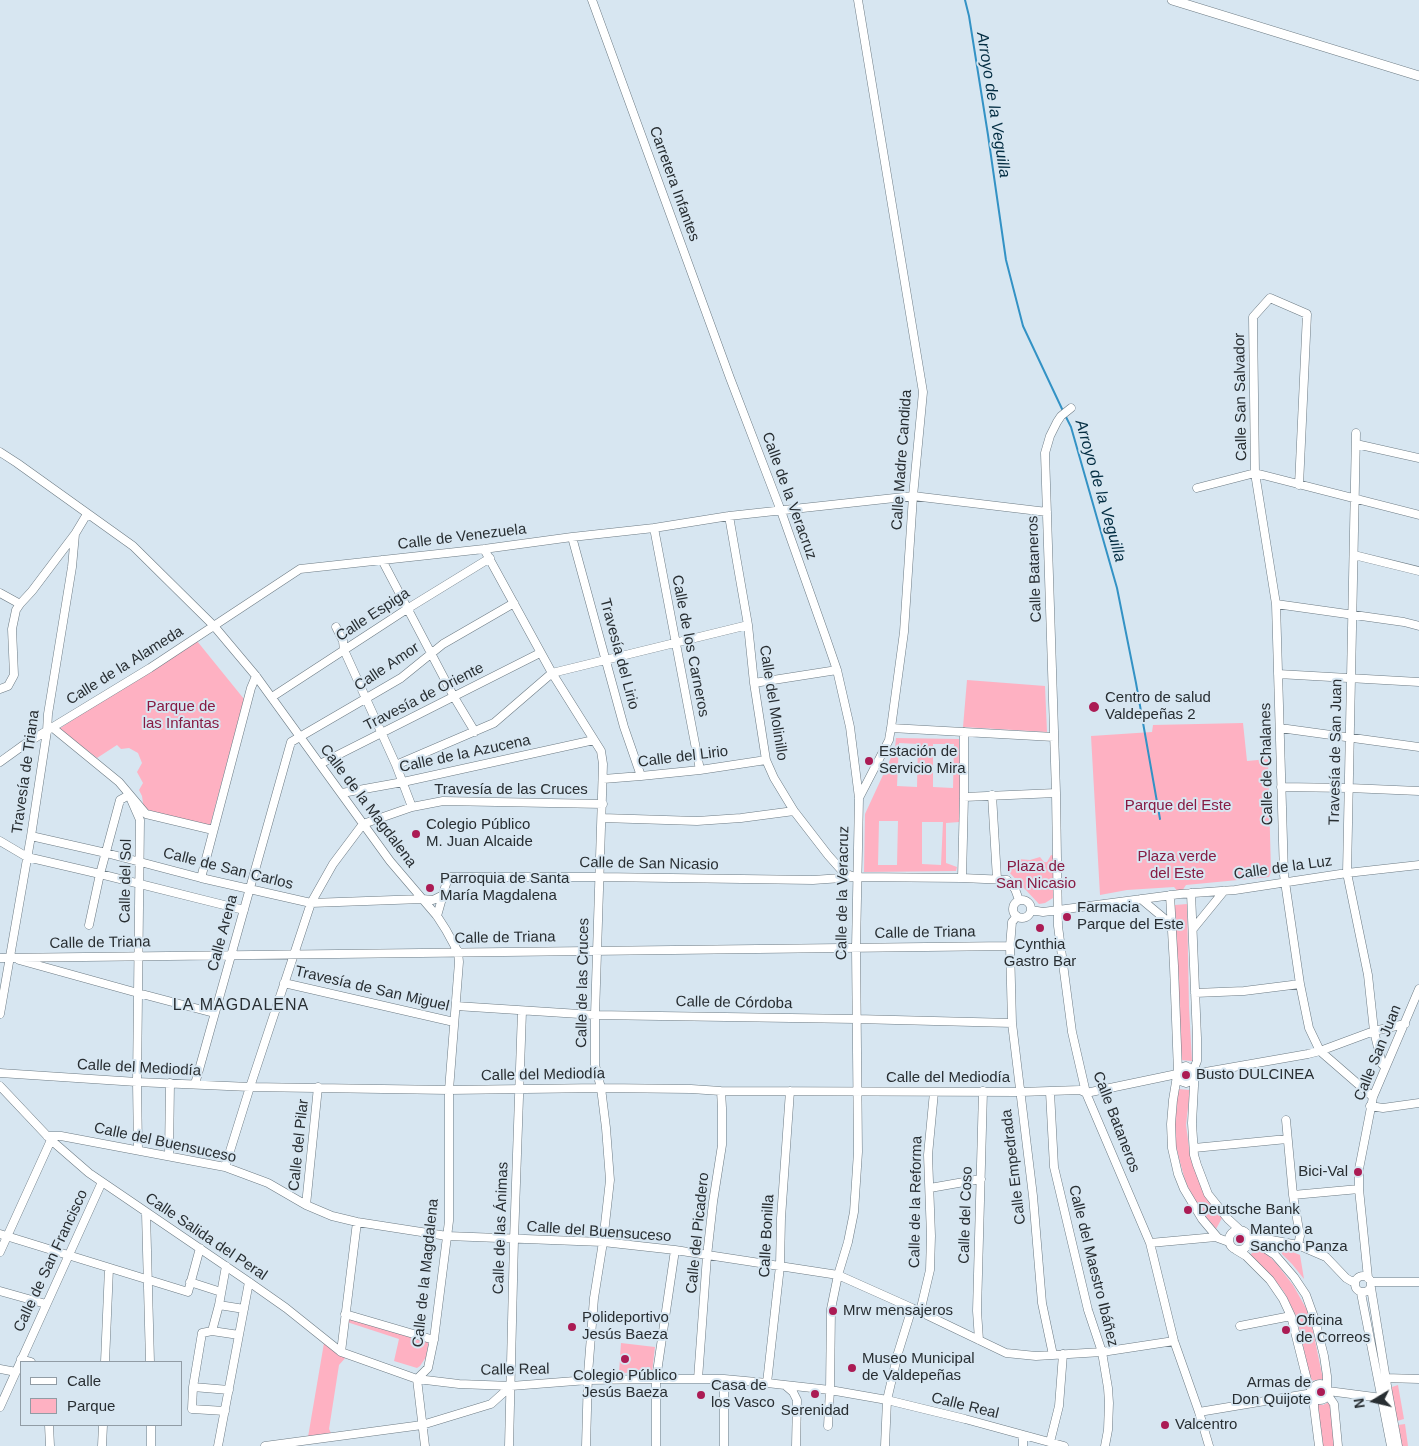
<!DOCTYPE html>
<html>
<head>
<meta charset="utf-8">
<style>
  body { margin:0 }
  #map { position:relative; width:1419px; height:1446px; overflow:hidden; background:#d7e6f1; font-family:Arial,sans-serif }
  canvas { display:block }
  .legend { position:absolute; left:20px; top:1361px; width:162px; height:65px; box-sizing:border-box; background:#d7e6f1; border:1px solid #919ca5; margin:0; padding:6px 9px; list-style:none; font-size:15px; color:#282e32 }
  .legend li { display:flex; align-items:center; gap:10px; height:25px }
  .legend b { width:25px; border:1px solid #919ca5 }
  .north { position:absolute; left:1349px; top:1376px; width:50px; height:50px; -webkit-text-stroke:4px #d7e6f1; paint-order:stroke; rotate:261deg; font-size:14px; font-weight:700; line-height:20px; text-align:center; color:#282e32 }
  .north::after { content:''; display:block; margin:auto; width:18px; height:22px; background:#282e32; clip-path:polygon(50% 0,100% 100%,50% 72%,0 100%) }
</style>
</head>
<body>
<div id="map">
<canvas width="1419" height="1446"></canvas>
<ul class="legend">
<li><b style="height:6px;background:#fff"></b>Calle</li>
<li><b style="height:14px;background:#feb1c2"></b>Parque</li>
</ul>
<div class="north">N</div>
</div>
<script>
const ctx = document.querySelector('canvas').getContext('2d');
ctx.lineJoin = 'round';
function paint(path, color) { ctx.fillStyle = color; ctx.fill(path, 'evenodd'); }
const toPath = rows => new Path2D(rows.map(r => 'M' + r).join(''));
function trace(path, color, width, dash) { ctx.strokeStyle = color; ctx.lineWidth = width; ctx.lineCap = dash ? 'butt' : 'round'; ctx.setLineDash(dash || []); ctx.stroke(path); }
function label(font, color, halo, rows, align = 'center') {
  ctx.font = font + ' Arial,sans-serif'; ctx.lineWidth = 4; ctx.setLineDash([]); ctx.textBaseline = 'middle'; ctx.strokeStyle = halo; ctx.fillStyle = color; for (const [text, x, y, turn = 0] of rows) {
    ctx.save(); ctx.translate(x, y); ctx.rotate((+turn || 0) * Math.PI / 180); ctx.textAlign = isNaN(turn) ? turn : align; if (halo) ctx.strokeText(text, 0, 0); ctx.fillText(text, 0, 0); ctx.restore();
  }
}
const green = toPath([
  [197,641,244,699,210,826,144,810,142,796,139,790,143,783,137,772,142,763,138,753,129,748,121,749,117,745,97,758,59,729,150,668],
  [967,680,1045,686,1047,732,963,727],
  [1243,723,1247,761,1268,759,1271,872,1269,877,1186,885,1180,894,1174,887,1127,890,1100,895,1091,736,1152,732,1153,725],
  [896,738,959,739,960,781,959,822,946,823,946,863,957,867,956,871,864,872,865,814,895,749],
  [899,743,918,744,917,787,897,786],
  [933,744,954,744,953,788,933,787],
  [879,821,898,821,897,865,878,865],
  [922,822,943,822,941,865,922,864],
  [1051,855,1054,856,1053,898,1045,903,1039,904,1007,870,1018,859,1030,860,1040,857,1044,862,1047,862],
  [1187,904,1189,1008,1192,1061,1180,1060,1175,905],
  [1178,1089,1190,1090,1186,1125,1190,1155,1201,1186,1215,1209,1222,1218,1216,1229,1202,1212,1192,1196,1185,1180,1180,1162,1176,1146,1175,1125],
  [1259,1246,1276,1263,1293,1285,1307,1310,1313,1331,1323,1379,1310,1381,1301,1335,1295,1314,1284,1292,1271,1275,1249,1256],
  [1288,1250,1300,1255,1304,1279,1292,1264,1282,1254,1281,1251],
  [349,1312,429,1340,426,1357,420,1366,417,1368,394,1361,399,1339,347,1322],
  [324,1343,347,1356,339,1365,329,1429,331,1433,308,1437],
  [621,1343,655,1347,652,1372,619,1373],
  [1398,1385,1404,1419,1397,1421,1391,1391,1392,1387],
  [1329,1402,1331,1403,1335,1446,1320,1446,1317,1404,1323,1405],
  [1405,1424,1408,1446,1402,1446,1398,1425]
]);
const stream = toPath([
  [965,0,969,16,988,135,1006,260,1023,326,1063,411],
  [1065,415,1071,427,1117,588,1136,683,1160,819]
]);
const minor = toPath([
  [592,0,730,378,781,511,826,638,837,670,850,727,859,798,856,948,858,1152,854,1212,848,1242,838,1275,831,1309,830,1390,828,1426],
  [858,0,923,392,913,496,904,632,891,728,889,740,859,798],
  [1071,408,1061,416,1057,422,1050,436,1045,453,1056,793,1058,926,1072,1032,1086,1093,1150,1243,1174,1341,1199,1412,1209,1446],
  [1356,433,1347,873,1368,975,1374,1031,1382,1064,1385,1067],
  [1356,444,1419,458],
  [0,452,17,463,133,546,214,626,256,676,390,861,437,916,446,930,458,952,459,962,449,1090,449,1221,434,1339,428,1368,417,1379],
  [1197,488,1255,473,1253,317,1270,298,1307,314,1299,485],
  [729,516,748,625,754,683,766,760,774,778,794,811,828,855,844,873,852,876],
  [654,528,700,770],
  [572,537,624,727,641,776],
  [484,549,552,673,601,751,603,764,595,1015,595,1065,601,1088,606,1128,610,1180,603,1242,594,1298,588,1374,586,1446],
  [1354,555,1419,571],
  [382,560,454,697,475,732],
  [0,593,20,604,32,591,75,534,87,514],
  [1276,604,1404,622,1419,626],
  [336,627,343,641,344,650,396,765,412,807],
  [1278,674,1419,682],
  [754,683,837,670],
  [0,689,8,686,14,675,12,629,16,610,20,604],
  [272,697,407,609,490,558],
  [53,728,119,782,146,814,213,830],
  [891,728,1054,737],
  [1280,728,1419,747],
  [0,762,25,744,150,668,300,569,484,549,572,537,654,528,729,516,913,496,1047,512],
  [320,764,540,653],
  [396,765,494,723,552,673,748,625],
  [603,779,641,776,700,770,766,760],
  [1281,787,1349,788,1419,791],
  [342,793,403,782,594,740],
  [992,795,997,879],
  [964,797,1056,793],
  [602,818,697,821,741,818,794,811],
  [31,836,106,853,201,878,311,903,422,899,433,900,443,895],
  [0,841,27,857,100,874,244,910],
  [201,878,251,688,256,676],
  [962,878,964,797,964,732],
  [1191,893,1197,1038,1197,1061,1193,1071],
  [1170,895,1174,966,1178,1072],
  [1141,899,1172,925],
  '1013 909a9 9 0 1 1 18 0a9 9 0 1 1-18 0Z',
  [1031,910,1043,912,1180,894,1235,890,1347,873,1419,865],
  [437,916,448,877,600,877,813,880,856,877,962,878,1007,880,1015,889,1019,900],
  [1017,916,1012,922,1010,946,1012,1023,1033,1196,1042,1303,1053,1355],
  [89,925,100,874,120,800,129,795,140,820,137,1082,138,1150],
  [1193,929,1224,891],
  [0,958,1010,946],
  [19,960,138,993,214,1013],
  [284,983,454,1022],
  [1195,993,1244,991,1300,984],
  [456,1006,595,1015,856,1019,1012,1023],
  [0,1014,31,836,47,731,48,714,72,567,75,534],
  [0,1073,137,1082,250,1087,449,1090,601,1088,691,1089,721,1091,1020,1092,1080,1090,1086,1093,1177,1074],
  [1194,1074,1308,1054,1320,1051,1374,1031,1405,1024],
  [1194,1075,1191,1081,1186,1083,1180,1081,1177,1074,1181,1068,1186,1066,1191,1069,1194,1074,1194,1086,1192,1123,1194,1155,1197,1165,1208,1194,1228,1219,1240,1230],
  [1177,1076,1173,1100,1171,1124,1172,1148,1178,1174,1184,1189,1202,1219,1218,1238,1229,1242],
  [195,1084,291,742,401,678,443,644,514,603],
  [0,1086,51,1140,89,1173,249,1282,286,1308,341,1352,417,1379,459,1384,511,1386,588,1380,656,1379,724,1379,767,1383,830,1390,887,1400,965,1419,1064,1446],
  [1050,1092,1054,1167,1088,1310,1102,1352,1108,1388,1109,1403,1108,1430,1105,1446],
  [1373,1097,1320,1051,1309,1028,1300,984,1284,875,1276,604,1255,473,1419,515],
  [1370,1106,1383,1108,1419,1103],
  [1286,1120,1293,1195,1300,1236,1298,1245],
  [47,1136,61,1136,225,1167,268,1183,306,1205,332,1216,357,1222,447,1236,603,1242,675,1250,838,1275,912,1308,1006,1353,1036,1356,1102,1352,1174,1341],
  [1194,1148,1287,1139],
  [169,1156,170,1083],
  [225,1167,250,1087,311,903,333,864,363,824,412,807,443,801,603,804],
  [930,1188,981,1179],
  [1293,1195,1359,1189],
  [306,1205,318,1087],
  [146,1213,150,1362],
  '1229 1240a10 10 0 1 1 20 0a10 10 0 1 1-20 0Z',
  [0,1234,188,1292,200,1248],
  [1250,1236,1298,1245,1326,1257,1346,1278,1351,1281,1355,1281],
  [1249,1238,1275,1255,1294,1277,1306,1295,1315,1320,1324,1356,1327,1376,1327,1388],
  [1150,1243,1216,1237,1218,1238],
  [1236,1250,1246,1256,1270,1280,1283,1299,1291,1316,1308,1384,1313,1391],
  [0,1252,51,1140],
  [226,1266,219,1305,212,1331,239,1335],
  '1355 1284a8 8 0 1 1 16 0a8 8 0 1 1-16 0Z',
  [1368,1278,1359,1189,1359,1169,1373,1097,1419,989],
  [190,1282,221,1292],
  [1371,1282,1419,1282],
  [1371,1288,1388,1392,1398,1446],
  [0,1291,46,1304],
  [1361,1293,1391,1446],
  [219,1305,244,1309],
  [920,1312,930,1270,931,1236,928,1155,934,1092],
  [345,1314,434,1340],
  [1240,1326,1291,1316],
  [212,1331,202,1333,193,1387,192,1409,225,1411],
  [979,1340,977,1311,983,1091],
  [341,1352,357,1222],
  [21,1359,31,1362],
  [105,1362,109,1268],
  [0,1369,16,1372],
  [1385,1378,1419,1379],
  [417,1379,425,1446],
  [698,1379,707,1256,713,1202,722,1145,722,1108,721,1091],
  [767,1383,780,1266,781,1218,790,1091],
  '1312 1392a8 8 0 1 1 16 0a8 8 0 1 1-16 0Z',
  [786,1386,793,1392,797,1400,796,1446],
  [193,1387,229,1390],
  [1328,1391,1382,1398],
  [1327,1394,1334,1404,1338,1446],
  [1314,1396,1314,1407,1319,1446],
  [0,1407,102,1182],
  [1199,1412,1313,1393],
  [49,1425,50,1446],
  [151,1425,151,1446],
  [1023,1435,1023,1446],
  [1050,1442,1059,1406,1063,1354],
  [102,1446,103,1425],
  [218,1446,249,1282],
  [265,1446,422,1425,491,1404,511,1386],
  [509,1446,514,1240,522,1011],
  [656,1446,656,1379,675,1250],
  [724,1446,724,1379],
  [885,1446,887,1400,898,1353,912,1308]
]);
const major = toPath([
  [1172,0,1419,76]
]);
const markers = [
  [1094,707,6,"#ab1b54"],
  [869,761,5,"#ab1b54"],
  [416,834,5,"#ab1b54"],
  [430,888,5,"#ab1b54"],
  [1067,917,5,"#ab1b54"],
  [1040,928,5,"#ab1b54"],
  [1186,1075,5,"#ab1b54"],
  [1358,1172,5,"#ab1b54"],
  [1188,1210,5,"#ab1b54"],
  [1240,1239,5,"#ab1b54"],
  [833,1311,5,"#ab1b54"],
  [572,1327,5,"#ab1b54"],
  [1286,1330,5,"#ab1b54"],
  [625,1359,5,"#ab1b54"],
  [852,1368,5,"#ab1b54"],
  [1321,1392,5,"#ab1b54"],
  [815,1394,5,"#ab1b54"],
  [701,1395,5,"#ab1b54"],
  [1165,1425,5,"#ab1b54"]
];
const streetNames = [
  ["Carretera Infantes",674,184,70],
  ["Calle San Salvador",1241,397,-91],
  ["Calle Madre Candida",902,460,-86],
  ["Calle de la Veracruz",789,496,70],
  ["Calle de Venezuela",462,537,-7],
  ["Calle Bataneros",1035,569,-92],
  ["Calle Espiga",373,615,-33],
  ["Calle de los Carneros",690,646,79],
  ["Travesía del Lirio",619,654,75],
  ["Calle de la Alameda",125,666,-32],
  ["Calle Amor",387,667,-34],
  ["Travesía de Oriente",424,697,-27],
  ["Calle del Molinillo",773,703,81],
  ["Travesía de San Juan",1336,752,-89],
  ["Calle de la Azucena",465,754,-12],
  ["Calle del Lirio",683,757,-7],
  ["Calle de Chalanes",1267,764,-91],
  ["Travesía de Triana",26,772,-82],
  ["Travesía de las Cruces",511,790],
  ["Calle de la Magdalena",368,806,53],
  ["Calle de San Nicasio",649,864,1],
  ["Calle de la Luz",1283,868,-8],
  ["Calle de San Carlos",228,869,14],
  ["Calle del Sol",126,881,-89],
  ["Calle de la Veracruz",843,893,-89],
  ["Calle Arena",223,933,-75],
  ["Calle de Triana",925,933,-1],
  ["Calle de Triana",505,938,-1],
  ["Calle de Triana",100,943,-1],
  ["Calle de las Cruces",583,983,-89],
  ["Travesía de San Miguel",372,989,13],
  ["Calle de Córdoba",734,1003,1],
  ["Calle San Juan",1378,1053,-68],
  ["Calle del Mediodía",139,1068,3],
  ["Calle del Mediodía",543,1075,-1],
  ["Calle del Mediodía",948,1078],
  ["Calle Bataneros",1116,1122,69],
  ["Calle del Buensuceso",165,1143,12],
  ["Calle del Pilar",299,1145,-84],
  ["Calle Empedrada",1014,1167,-97],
  ["Calle de la Reforma",916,1202,-89],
  ["Calle del Coso",966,1215,-88],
  ["Calle de las Ánimas",501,1228,-88],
  ["Calle del Buensuceso",599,1232,4],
  ["Calle del Picadero",698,1233,-84],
  ["Calle Bonilla",767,1236,-87],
  ["Calle Salida del Peral",206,1237,34],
  ["Calle de San Francisco",51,1261,-65],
  ["Calle del Maestro Ibáñez",1093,1266,76],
  ["Calle de la Magdalena",426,1273,-84],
  ["Calle Real",515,1370,-1],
  ["Calle Real",965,1406,14]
];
const poiNames = [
  ["Centro de salud",1105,698],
  ["Valdepeñas 2",1105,715],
  ["Estación de",879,752],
  ["Servicio Mira",879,769],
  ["Colegio Público",426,825],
  ["M. Juan Alcaide",426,842],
  ["Parroquia de Santa",440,879],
  ["María Magdalena",440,896],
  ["Farmacia",1077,908],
  ["Parque del Este",1077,925],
  ["Cynthia",1040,945,"center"],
  ["Gastro Bar",1040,962,"center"],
  ["Busto DULCINEA",1196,1075],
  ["Bici-Val",1348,1172,"right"],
  ["Deutsche Bank",1198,1210],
  ["Manteo a",1250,1230],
  ["Sancho Panza",1250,1247],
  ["Mrw mensajeros",843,1311],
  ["Polideportivo",582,1318],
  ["Jesús Baeza",582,1335],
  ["Oficina",1296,1321],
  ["de Correos",1296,1338],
  ["Museo Municipal",862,1359],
  ["de Valdepeñas",862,1376],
  ["Colegio Público",625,1376,"center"],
  ["Jesús Baeza",625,1393,"center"],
  ["Armas de",1311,1383,"right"],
  ["Don Quijote",1311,1400,"right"],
  ["Casa de",711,1386],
  ["los Vasco",711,1403],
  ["Serenidad",815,1411,"center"],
  ["Valcentro",1175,1425]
];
const parkNames = [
  ["Parque de",181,707],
  ["las Infantas",181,724],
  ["Parque del Este",1178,806],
  ["Plaza verde",1177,857],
  ["del Este",1177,874],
  ["Plaza de",1036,867],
  ["San Nicasio",1036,884]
];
const waterNames = [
  ["Arroyo de la Veguilla",993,105,81],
  ["Arroyo de la Veguilla",1100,491,74]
];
const neighbourhoodNames = [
  ["LA MAGDALENA",241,1006]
];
paint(green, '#feb1c2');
trace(stream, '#3392c5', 2);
trace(minor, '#6d7b84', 9);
trace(major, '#6d7b84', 10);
trace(minor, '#fff', 8);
trace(major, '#fff', 9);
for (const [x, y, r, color] of markers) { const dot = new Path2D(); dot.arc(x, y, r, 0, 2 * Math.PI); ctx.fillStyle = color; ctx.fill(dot); trace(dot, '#d7e6f1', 2); }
label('15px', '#282e32', '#d7e6f1', streetNames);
label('15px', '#282e32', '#d7e6f1', poiNames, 'left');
label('15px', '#871b43', '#d7e6f1', parkNames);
label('italic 16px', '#032d42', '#d7e6f1', waterNames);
ctx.letterSpacing = '1px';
label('16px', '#282e32', '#d7e6f1', neighbourhoodNames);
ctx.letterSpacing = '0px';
</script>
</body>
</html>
